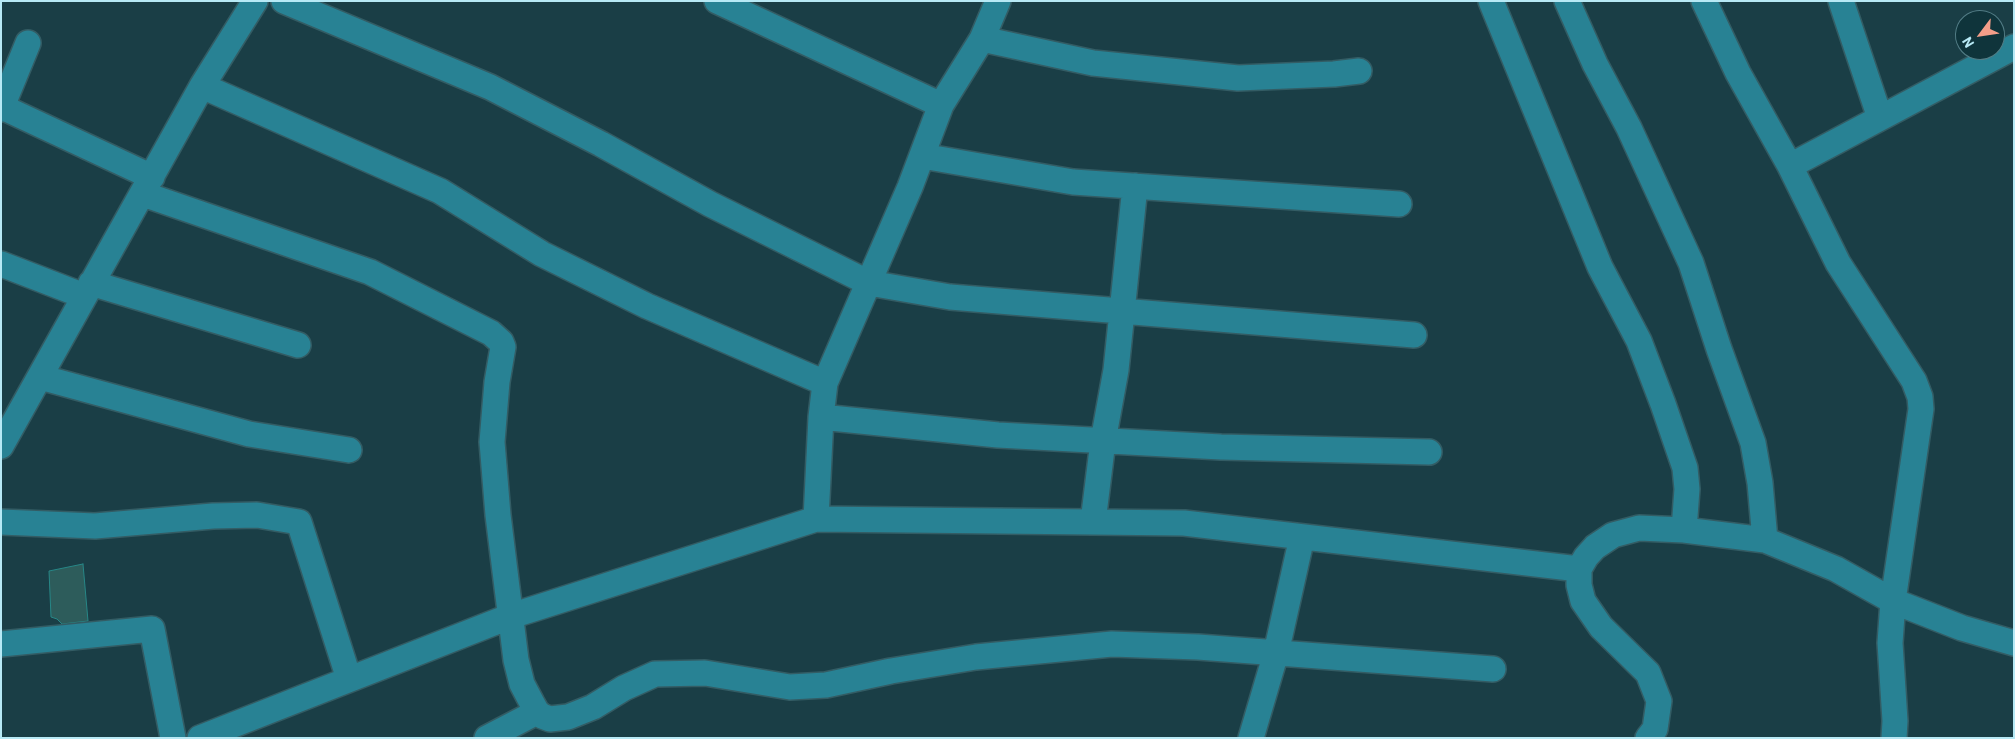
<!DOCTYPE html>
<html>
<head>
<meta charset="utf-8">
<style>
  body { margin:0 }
  #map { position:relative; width:2015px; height:739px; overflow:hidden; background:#1a3e46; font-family:Barlow,sans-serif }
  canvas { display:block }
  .frame { position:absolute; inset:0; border:2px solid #b7e9f5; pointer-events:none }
  .north { position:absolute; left:1955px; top:10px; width:50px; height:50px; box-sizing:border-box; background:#0f343b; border:1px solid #527c85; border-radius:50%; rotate:239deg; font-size:14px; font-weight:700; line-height:20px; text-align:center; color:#b7e9f5 }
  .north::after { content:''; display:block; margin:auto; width:18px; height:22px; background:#f49e89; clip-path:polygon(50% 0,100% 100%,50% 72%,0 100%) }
</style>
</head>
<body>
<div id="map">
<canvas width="2015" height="739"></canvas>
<div class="frame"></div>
<div class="north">N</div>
</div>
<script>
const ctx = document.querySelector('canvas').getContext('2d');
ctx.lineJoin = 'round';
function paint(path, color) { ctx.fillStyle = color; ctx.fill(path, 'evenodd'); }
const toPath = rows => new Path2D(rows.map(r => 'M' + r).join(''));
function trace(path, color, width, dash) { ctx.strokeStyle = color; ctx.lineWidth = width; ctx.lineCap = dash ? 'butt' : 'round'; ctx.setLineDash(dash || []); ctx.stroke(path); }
const building = toPath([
  [83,564,88,621,62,624,57,619,51,617,49,571,83,564]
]);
const minor = toPath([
  [284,1,490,87,601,144,710,204,869,283,950,297,1414,335],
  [717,1,941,105,982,39,998,1],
  [1491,1,1600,267,1639,341,1663,404,1685,468,1687,489,1684,530],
  [1567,1,1595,64,1629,128,1691,263,1719,349,1753,443,1760,483,1765,540],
  [1704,1,1738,73,1790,166,1838,263,1914,381,1920,397,1921,409,1893,601,1890,643,1895,721,1894,738],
  [1841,1,1880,118],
  [982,39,1093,63,1238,78,1334,74,1359,71],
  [202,86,440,191,542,254,647,306,825,383,821,417,816,519],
  [2,107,152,177],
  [1,109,28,43],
  [922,156,1073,182,1399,204],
  [1790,166,2014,47],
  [143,194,370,272,491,333,501,342,503,347,497,382,492,442,498,515,516,660,522,684,532,703,537,712,542,716,550,719,568,717,593,707,624,688,655,674,705,673,790,687,826,685,891,671,976,657,1112,644,1198,647,1493,669],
  [1,264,84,296],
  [91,283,298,345],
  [40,377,249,434,349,450],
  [825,383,910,187,941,105],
  [821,417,998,435,1221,447,1429,452],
  [1,446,202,86,255,1],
  [1,522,95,526,213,516,257,515,299,522,349,679],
  [1093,522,1103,441,1116,370,1135,186],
  [1,644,152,629,173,738],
  [200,738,511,616,816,519,1184,523,1579,569],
  [487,738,537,712],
  [1251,738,1276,653,1302,537],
  [1648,738,1655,729,1659,701,1648,673,1601,627,1583,601,1579,585,1579,569,1586,557,1595,547,1613,535,1639,528,1684,530,1765,540,1836,569,1893,601,1962,628,2014,643]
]);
paint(building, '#2d5c5b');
trace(building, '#278787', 1);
trace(minor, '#335c64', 28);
trace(minor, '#288294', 25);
</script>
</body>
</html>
